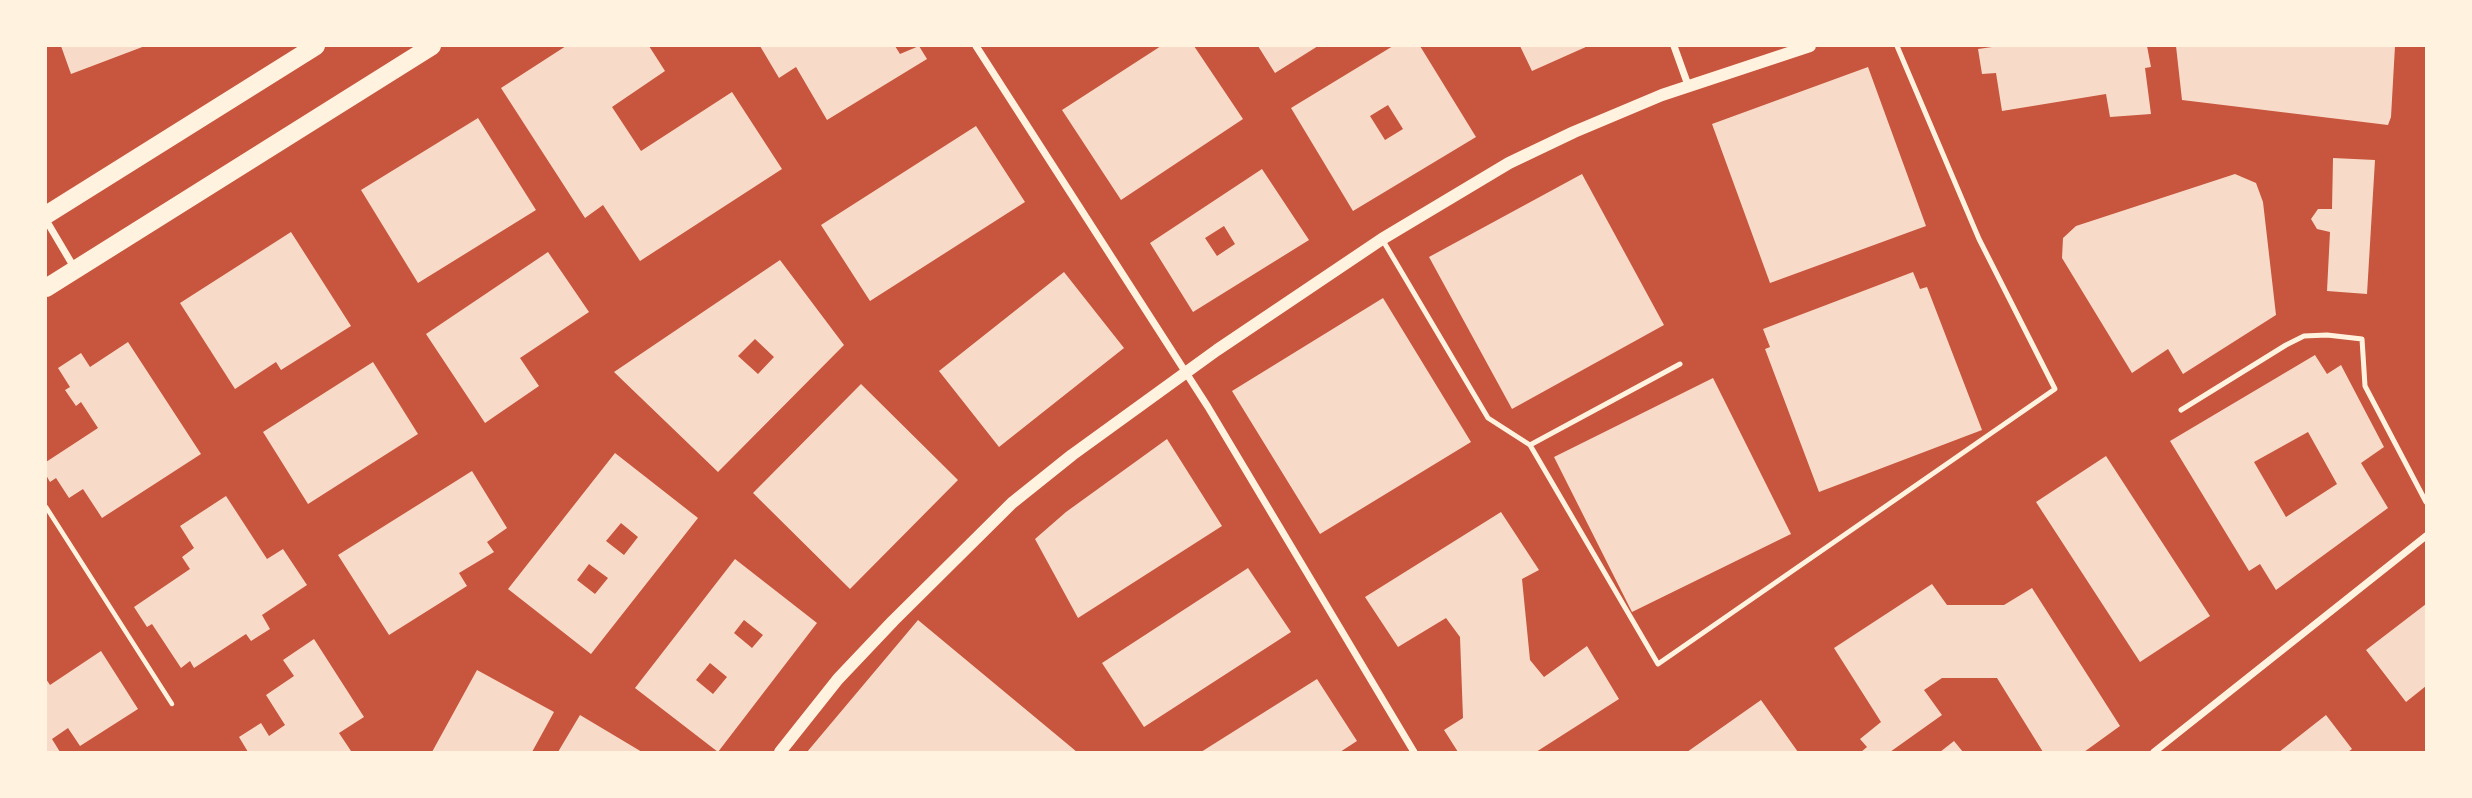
<!DOCTYPE html>
<html>
<head>
<meta charset="utf-8">
<style>
  body { margin:0 }
  #map { position:relative; width:2472px; height:798px; overflow:hidden; background:#c8553d; font-family:"Asap Condensed",sans-serif }
  canvas { display:block }
  .frame { position:absolute; inset:0; border:47px solid #fff3e0; pointer-events:none }
</style>
</head>
<body>
<div id="map">
<canvas width="2472" height="798"></canvas>
<div class="frame"></div>
</div>
<script>
const ctx = document.querySelector('canvas').getContext('2d');
ctx.lineJoin = 'round';
function paint(path, color) { ctx.fillStyle = color; ctx.fill(path, 'evenodd'); }
const toPath = rows => new Path2D(rows.map(r => 'M' + r).join(''));
function trace(path, color, width, dash) { ctx.strokeStyle = color; ctx.lineWidth = width; ctx.lineCap = dash ? 'butt' : 'round'; ctx.setLineDash(dash || []); ctx.stroke(path); }
const building = toPath([
  [61,46,145,46,71,74],
  [566,46,649,46,665,71,612,107,641,151,732,92,782,169,640,261,603,205,585,218,501,88],
  [760,46,895,46,900,54,919,46,927,59,827,120,796,67,779,78],
  [1161,46,1194,46,1243,119,1121,200,1062,110],
  [1258,46,1318,46,1275,73],
  [1393,46,1420,46,1476,137,1353,211,1291,108],
  [1388,105,1403,129,1385,140,1370,116],
  [1520,46,1588,46,1532,71],
  [1999,46,2147,46,2151,67,2145,68,2151,114,2110,117,2106,94,2002,111,1996,73,1982,74,1978,49],
  [2176,46,2395,46,2391,117,2388,125,2182,100],
  [1868,67,1926,226,1770,283,1712,124],
  [478,118,536,210,418,283,361,190],
  [976,126,1025,202,870,301,821,225],
  [2333,158,2375,160,2367,294,2327,291,2330,232,2317,229,2311,219,2318,209,2332,209],
  [1262,169,1309,240,1193,312,1150,243],
  [1224,226,1235,244,1217,256,1205,238],
  [1582,174,1664,325,1512,409,1429,257],
  [2235,174,2256,183,2263,202,2276,315,2183,374,2168,349,2132,373,2062,258,2063,238,2076,226],
  [291,232,351,326,281,370,276,362,235,389,180,303],
  [548,252,589,312,520,358,539,386,485,423,426,334],
  [780,260,844,345,718,472,614,372],
  [755,339,774,357,758,374,738,356],
  [1064,272,1124,348,999,447,939,371],
  [1913,272,1920,289,1927,287,1982,430,1819,492,1765,349,1770,347,1763,329],
  [1383,298,1471,442,1320,534,1232,391],
  [128,342,201,454,102,518,83,489,69,498,56,478,50,482,46,475,46,462,98,428,81,402,76,406,65,390,70,387,58,368,81,353,90,367],
  [2315,355,2327,374,2341,365,2384,447,2361,463,2388,508,2276,590,2260,564,2249,571,2170,441],
  [2308,432,2337,484,2286,517,2254,462],
  [373,362,418,434,308,504,263,432],
  [1713,378,1791,534,1632,612,1554,457],
  [861,384,958,480,850,589,753,493],
  [1167,439,1222,526,1078,618,1035,539,1066,512],
  [615,453,698,518,591,654,508,589],
  [621,523,638,537,624,555,606,541],
  [589,564,608,578,595,594,577,580],
  [2106,456,2210,616,2140,662,2036,502],
  [472,471,507,528,487,542,494,552,459,573,467,586,389,635,338,555],
  [226,496,267,559,283,549,307,585,262,615,270,629,251,641,246,634,194,668,190,661,181,668,152,624,147,627,134,607,190,569,182,557,194,548,180,526],
  [1501,512,1539,570,1522,579,1530,660,1544,677,1587,646,1619,699,1536,752,1458,752,1444,730,1463,718,1460,637,1446,618,1398,647,1365,597],
  [735,559,817,623,718,752,635,688],
  [744,620,763,635,752,648,734,633],
  [710,663,727,677,713,694,696,680],
  [1248,568,1291,632,1144,727,1102,663],
  [1932,584,1947,605,2004,605,2032,588,2120,726,2084,752,2043,752,1997,678,1942,678,1924,690,1942,715,1890,752,1861,752,1867,747,1860,739,1881,722,1834,648],
  [2426,604,2426,686,2406,702,2366,650],
  [918,620,1077,752,807,752],
  [314,639,364,717,339,733,351,751,248,752,239,737,261,723,269,736,285,725,266,695,294,676,283,660],
  [101,651,138,709,80,746,68,728,52,739,60,752,46,752,46,679,50,685],
  [477,670,554,712,532,752,432,752],
  [1317,679,1357,741,1340,752,1201,752],
  [1761,700,1798,752,1687,752],
  [580,715,642,752,558,752],
  [2326,715,2352,749,2348,752,2279,752],
  [1954,741,1963,752,1940,752]
]);
const path = toPath([
  [46,507,172,704]
]);
const service = toPath([
  [1382,239,1488,418,1530,445],
  [1680,364,1530,445,1658,664,2055,389,1979,239,1897,46],
  [2181,410,2286,345,2304,336,2327,335,2362,339,2365,386,2426,502]
]);
const minor = toPath([
  [976,46,1208,407,1414,752],
  [1674,46,1688,85],
  [46,220,75,269],
  [2154,752,2426,536]
]);
const tertiary = toPath([
  [780,752,838,679,893,621,1012,503,1072,455,1217,350,1382,239,1509,163,1574,132,1662,95,1810,46]
]);
const primary = toPath([
  [46,215,316,46],
  [46,288,432,46]
]);
paint(building, '#f7dbc8');
trace(path, '#fff3e0', 4.5);
trace(service, '#fff3e0', 5);
trace(minor, '#fff3e0', 7);
trace(tertiary, '#fff3e0', 12);
trace(primary, '#fff3e0', 18);
</script>
</body>
</html>
